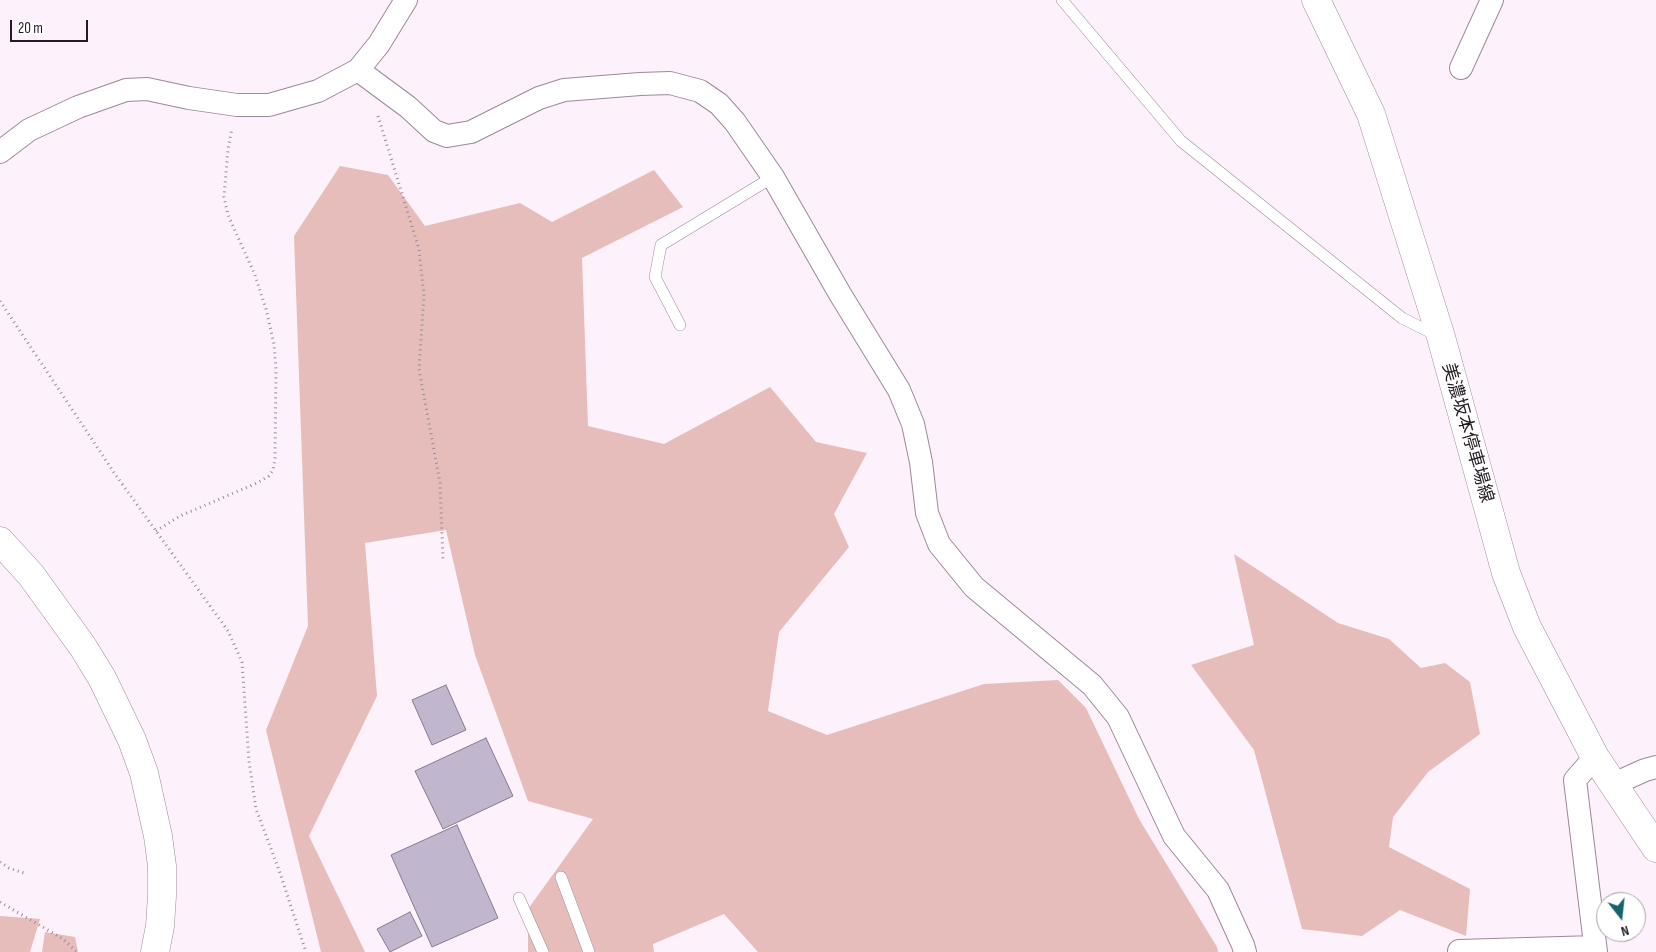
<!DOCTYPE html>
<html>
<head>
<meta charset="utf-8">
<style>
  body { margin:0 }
  #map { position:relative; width:1656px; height:952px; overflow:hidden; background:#fdf1fb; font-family:"Sofia Sans Condensed",sans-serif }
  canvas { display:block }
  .north { position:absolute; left:1596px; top:892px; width:50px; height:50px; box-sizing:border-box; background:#fff; border:1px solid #a7a4a7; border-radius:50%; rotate:164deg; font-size:14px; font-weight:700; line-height:20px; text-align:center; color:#241c23 }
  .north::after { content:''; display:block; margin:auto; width:18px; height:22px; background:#17646c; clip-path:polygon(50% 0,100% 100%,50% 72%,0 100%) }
  .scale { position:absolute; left:10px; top:20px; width:78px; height:22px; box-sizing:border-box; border:2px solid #241c23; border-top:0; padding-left:6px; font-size:15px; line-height:18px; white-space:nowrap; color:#241c23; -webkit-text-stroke:4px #fff; paint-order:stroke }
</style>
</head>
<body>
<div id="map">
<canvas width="1656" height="952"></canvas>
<div class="north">N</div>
<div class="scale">20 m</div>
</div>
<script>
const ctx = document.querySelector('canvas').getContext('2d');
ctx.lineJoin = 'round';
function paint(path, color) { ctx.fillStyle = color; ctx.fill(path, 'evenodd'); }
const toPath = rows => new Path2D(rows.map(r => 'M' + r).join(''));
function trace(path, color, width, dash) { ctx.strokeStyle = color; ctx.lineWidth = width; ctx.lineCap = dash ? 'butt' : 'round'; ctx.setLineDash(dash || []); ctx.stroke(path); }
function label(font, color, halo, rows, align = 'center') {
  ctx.font = font + ' "Sofia Sans Condensed","Noto Sans JP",sans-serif'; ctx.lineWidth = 4.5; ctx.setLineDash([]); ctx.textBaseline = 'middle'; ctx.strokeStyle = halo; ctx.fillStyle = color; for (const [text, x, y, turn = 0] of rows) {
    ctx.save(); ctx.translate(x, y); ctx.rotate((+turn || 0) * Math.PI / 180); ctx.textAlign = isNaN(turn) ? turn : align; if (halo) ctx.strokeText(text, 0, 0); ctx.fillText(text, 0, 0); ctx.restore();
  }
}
const green = toPath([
  [340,166,388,175,425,226,520,203,552,222,654,170,683,207,582,258,588,426,664,444,770,387,816,442,867,453,834,514,849,547,779,632,768,711,827,735,984,684,1058,680,1086,708,1139,819,1217,947,1218,952,758,952,724,914,653,944,654,952,528,952,528,909,593,819,528,801,475,655,446,530,365,543,377,696,309,836,365,952,321,952,266,730,308,626,294,236],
  [1234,554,1338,623,1389,639,1421,668,1445,663,1470,682,1480,734,1428,772,1393,817,1389,847,1470,889,1466,936,1400,910,1362,936,1302,929,1254,750,1191,665,1254,645],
  [0,916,40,919,30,952,0,952],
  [45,932,75,937,78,952,42,952]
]);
const building = toPath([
  [446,685,466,730,432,745,412,700,446,685],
  [486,738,513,796,443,829,415,771,486,738],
  [457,825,498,918,432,947,391,855,457,825],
  [410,912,422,936,390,952,377,929,410,912]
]);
const path = toPath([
  [378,116,419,249,424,296,419,369,440,483,443,559],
  [0,301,115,474,228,631,242,662,249,761,256,809,279,870,306,952],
  [156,531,180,516,257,483,269,476,273,470,275,460,276,370,274,344,266,309,255,275,228,215,224,197,228,149,232,128],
  [0,862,9,868,27,874],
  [0,902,63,939,77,952]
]);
const lane = toPath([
  [1062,0,1181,141,1402,318,1436,335],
  [680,325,655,277,661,245,773,177],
  [561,877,589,952],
  [519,898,543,952]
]);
const street = toPath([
  [1461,68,1492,0],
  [358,70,408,107,434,131,447,136,471,132,539,98,564,90,640,84,670,83,700,91,719,104,735,122,773,177,840,294,899,390,913,424,921,462,927,513,939,544,974,587,1092,685,1118,717,1174,836,1218,890,1243,945,1245,952],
  [0,152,29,130,78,107,126,90,147,89,189,98,237,105,269,105,318,91,358,70,379,44,406,0],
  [1595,757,1575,780,1596,952],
  [1614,784,1645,770,1656,767],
  [1459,951,1595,947]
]);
const secondary = toPath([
  [1316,0,1371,114,1441,337,1506,573,1527,627,1595,757,1656,848],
  [0,541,31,575,83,647,102,678,132,740,144,773,158,836,162,866,162,896,160,926,155,952]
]);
const streetNames = [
  ["美濃坂本停車場線",1467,433,74]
];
paint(green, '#e6bdbb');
paint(building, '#c0b6cd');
trace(building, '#857b90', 1);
trace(lane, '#9c899a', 12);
trace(street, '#9c899a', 24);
trace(secondary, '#9c899a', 29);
trace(path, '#978d96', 3, [1, 4]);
trace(lane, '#fff', 11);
trace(street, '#fff', 22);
trace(secondary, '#fff', 28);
label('18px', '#241c23', '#fff', streetNames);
</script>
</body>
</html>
